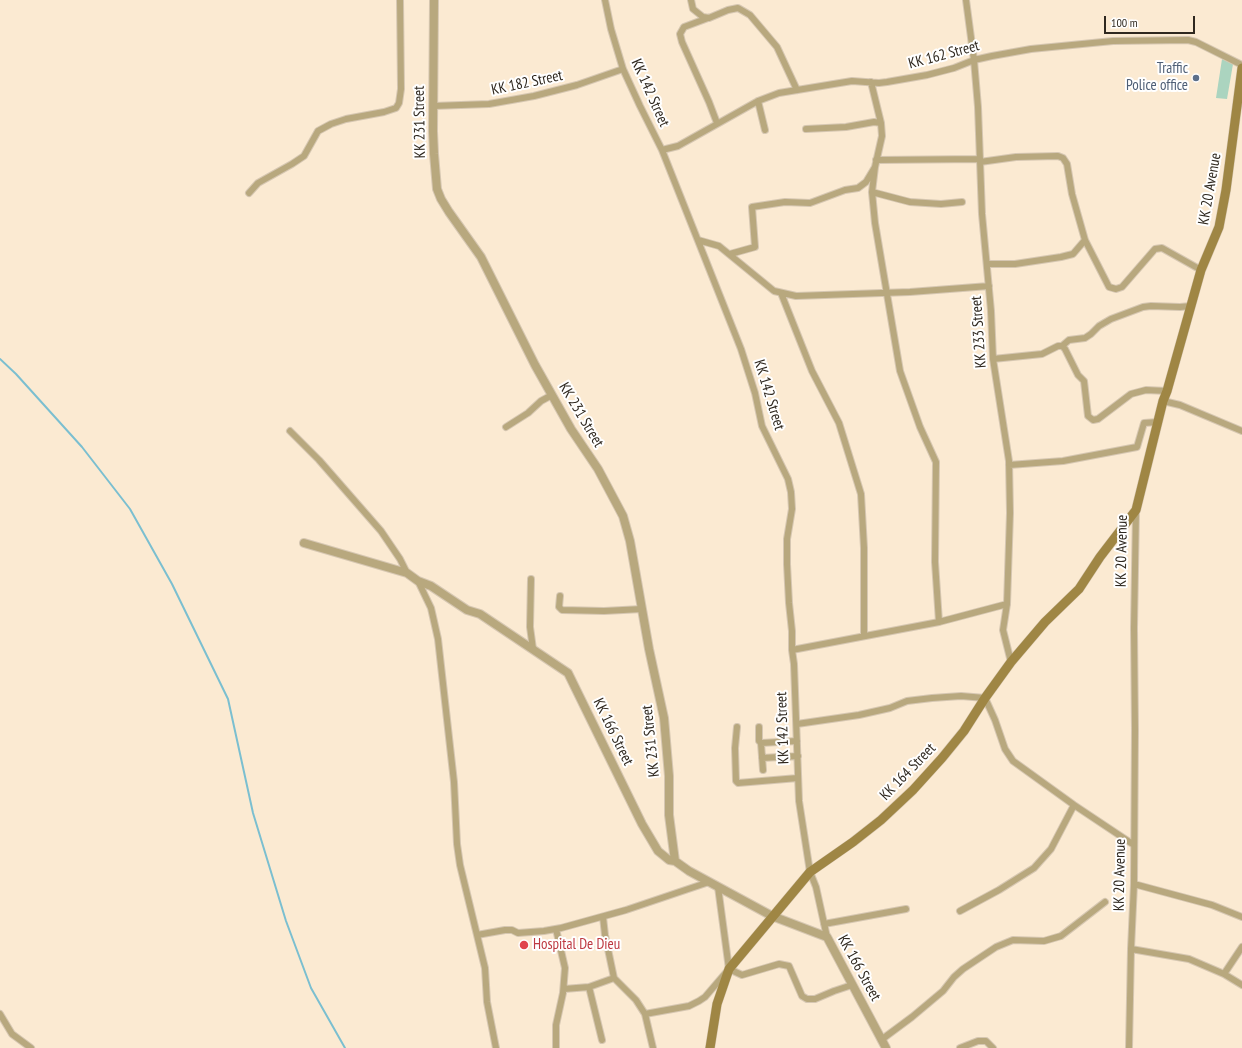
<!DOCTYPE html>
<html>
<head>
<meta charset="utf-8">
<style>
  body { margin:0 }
  #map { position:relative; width:1242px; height:1048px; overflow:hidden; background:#fbead2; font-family:"PT Sans Narrow",sans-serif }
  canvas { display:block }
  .scale { position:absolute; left:1104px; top:16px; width:91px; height:18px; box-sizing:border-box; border:2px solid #2f281f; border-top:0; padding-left:5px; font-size:12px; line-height:14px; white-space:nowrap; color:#2f281f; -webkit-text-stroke:3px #fff; paint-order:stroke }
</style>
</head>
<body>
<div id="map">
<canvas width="1242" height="1048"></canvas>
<div class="scale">100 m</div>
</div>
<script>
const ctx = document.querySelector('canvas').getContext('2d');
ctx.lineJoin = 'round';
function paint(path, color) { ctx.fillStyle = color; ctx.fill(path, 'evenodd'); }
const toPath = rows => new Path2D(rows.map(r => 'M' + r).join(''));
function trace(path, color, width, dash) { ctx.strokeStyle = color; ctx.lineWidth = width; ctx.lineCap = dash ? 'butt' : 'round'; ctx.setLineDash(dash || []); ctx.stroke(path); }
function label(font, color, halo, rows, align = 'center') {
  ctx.font = font + ' "PT Sans Narrow",sans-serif'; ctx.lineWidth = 4; ctx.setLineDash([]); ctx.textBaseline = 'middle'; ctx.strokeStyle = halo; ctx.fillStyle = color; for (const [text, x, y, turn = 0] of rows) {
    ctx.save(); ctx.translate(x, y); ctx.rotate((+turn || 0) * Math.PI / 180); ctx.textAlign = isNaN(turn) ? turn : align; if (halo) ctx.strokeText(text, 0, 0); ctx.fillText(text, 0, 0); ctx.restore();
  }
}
const green = toPath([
  [1222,59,1233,64,1227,99,1216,98]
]);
const stream = toPath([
  [0,359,16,374,82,447,130,509,172,584,228,699,253,813,286,921,311,988,345,1048]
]);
const minor = toPath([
  [605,0,611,29,623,69,640,106,662,150,741,349,755,393,762,426,788,479,791,492,792,509,787,539,787,564,789,603,792,631,792,650,794,664,799,801,810,872,816,887,827,937],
  [691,0,693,9,703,17,709,18,728,10,738,8,750,15,777,47,797,90],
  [966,0,974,60,978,107,982,214,991,311,993,359,1009,461,1010,513,1007,604,1003,630,1011,662],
  [708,18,684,27,680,34,682,42,709,102,717,123],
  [758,101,765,130],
  [433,106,489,104,534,96,577,85,623,69],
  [806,129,846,127,874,122,881,123],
  [662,150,678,146,758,101,779,93,852,81,879,83,887,82,927,75,954,68,974,60,992,56,1031,49,1113,41,1188,40,1196,42,1242,65],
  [876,160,980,159],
  [980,162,1016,157,1058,156,1063,158,1067,164,1072,194,1085,240,1109,287,1116,289,1122,287,1155,249,1162,248,1201,270],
  [875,167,872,192,875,223,900,371,920,427,936,462,935,562,939,622],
  [872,192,910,202,941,204,962,202],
  [249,193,258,183,292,164,304,156,318,131,331,124,346,119,384,112,396,108,399,103,401,89,400,0],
  [698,240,719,246,774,291,796,296,910,292,989,286],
  [730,254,755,247,752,207,785,202,810,203,845,190,858,188,866,182,875,167,882,136,881,123,871,82],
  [987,264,1015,264,1061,257,1073,254,1085,240],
  [781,293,812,371,839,423,861,494,864,548,864,636],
  [1062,346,1069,340,1085,338,1091,334,1099,326,1111,319,1143,307,1151,306,1180,307,1191,306],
  [993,359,1042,354,1058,346,1062,346,1065,349,1078,375,1084,381,1088,416,1093,420,1098,419,1131,394,1146,390,1167,391],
  [1163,401,1180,405,1242,431],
  [506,427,528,413,541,401,552,395],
  [290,431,319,460,381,531,400,559,407,573],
  [1009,465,1063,461,1137,447,1144,423,1158,422],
  [531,579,530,627,533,649],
  [418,581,431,608,438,639,454,782,457,844,460,865,485,968,487,1002,496,1048],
  [560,596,559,607,562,610,604,611,642,609],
  [792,650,939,622,1007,604],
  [797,724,859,715,890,708,907,701,932,698,961,696,985,698,995,720,1005,749,1013,761,1074,805,1134,845],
  [737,727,735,748,736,781,738,783,798,778],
  [759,727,759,741,761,743,797,741],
  [761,743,763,770],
  [762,758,798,756],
  [1134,884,1212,905,1242,917],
  [960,911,999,890,1034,868,1051,849,1074,805],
  [603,917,605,935,614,978,636,1000,645,1014,653,1048],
  [824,924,906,909],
  [477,935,505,930,512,930,518,933,544,931,561,928,626,910,709,882],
  [1131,949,1189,959,1224,974,1242,985],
  [729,969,742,975,779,964,789,966,802,996,807,999,815,999,834,991,852,985],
  [1224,974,1242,947],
  [564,989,589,987],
  [0,1014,12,1034,31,1048],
  [645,1014,689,1006,699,1001,705,997,729,969,718,887],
  [602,1040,589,987,614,978],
  [881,1040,912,1017,943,991,954,977,963,969,996,947,1013,940,1044,941,1061,936,1105,902],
  [556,1048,556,1025,563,993,565,968,556,929],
  [960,1048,978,1041,986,1041,993,1048],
  [1129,1048,1131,949,1134,884,1135,730,1134,628,1136,510]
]);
const tertiary = toPath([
  [434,0,433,131,434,154,437,189,441,199,449,212,481,257,535,365,571,429,598,469,623,516,630,541,649,649,664,718,669,776,669,815,675,861],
  [304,543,407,573,418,581,431,586,467,610,480,614,568,673,642,824,658,851,669,860,675,861,689,871,772,916,827,937,886,1048]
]);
const secondary = toPath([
  [710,1048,717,1004,729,969,810,872,853,842,881,820,913,790,942,758,964,731,985,698,1011,662,1045,622,1079,589,1100,557,1136,510,1163,401,1167,391,1201,270,1219,227,1226,190,1242,68]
]);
const markers = [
  [1196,78,4,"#5c6f8a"],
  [524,945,5,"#e0444e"]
];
const streetNames = [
  ["KK 162 Street",944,55,-15],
  ["KK 182 Street",527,83,-12],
  ["KK 142 Street",650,93,66],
  ["KK 231 Street",420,122,-91],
  ["KK 20 Avenue",1210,189,-80],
  ["KK 233 Street",979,332,-94],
  ["KK 142 Street",769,395,73],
  ["KK 231 Street",581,415,59],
  ["KK 20 Avenue",1122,551,-89],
  ["KK 142 Street",783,728,-92],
  ["KK 166 Street",613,732,64],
  ["KK 231 Street",651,741,-96],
  ["KK 164 Street",908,772,-46],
  ["KK 20 Avenue",1120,875,-89],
  ["KK 166 Street",859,968,61]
];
const serviceNames = [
  ["Traffic",1188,69],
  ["Police office",1188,86]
];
const healthNames = [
  ["Hospital De Dieu",533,945]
];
paint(green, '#abd4bf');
trace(stream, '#7bbfd0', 2);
trace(minor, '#d6c7b2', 8);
trace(tertiary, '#d6c7b2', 10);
trace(secondary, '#d6c7b2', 10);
trace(minor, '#b8a87e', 6);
trace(tertiary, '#b8a87e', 8);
trace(secondary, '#9f8644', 9);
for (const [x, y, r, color] of markers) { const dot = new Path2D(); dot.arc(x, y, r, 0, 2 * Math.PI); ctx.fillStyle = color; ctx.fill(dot); trace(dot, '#fff', 1.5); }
label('15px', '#2f281f', '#fff', streetNames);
label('15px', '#4e5e75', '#fff', serviceNames, 'right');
label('15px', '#be3a42', '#fff', healthNames, 'left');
</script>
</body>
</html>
